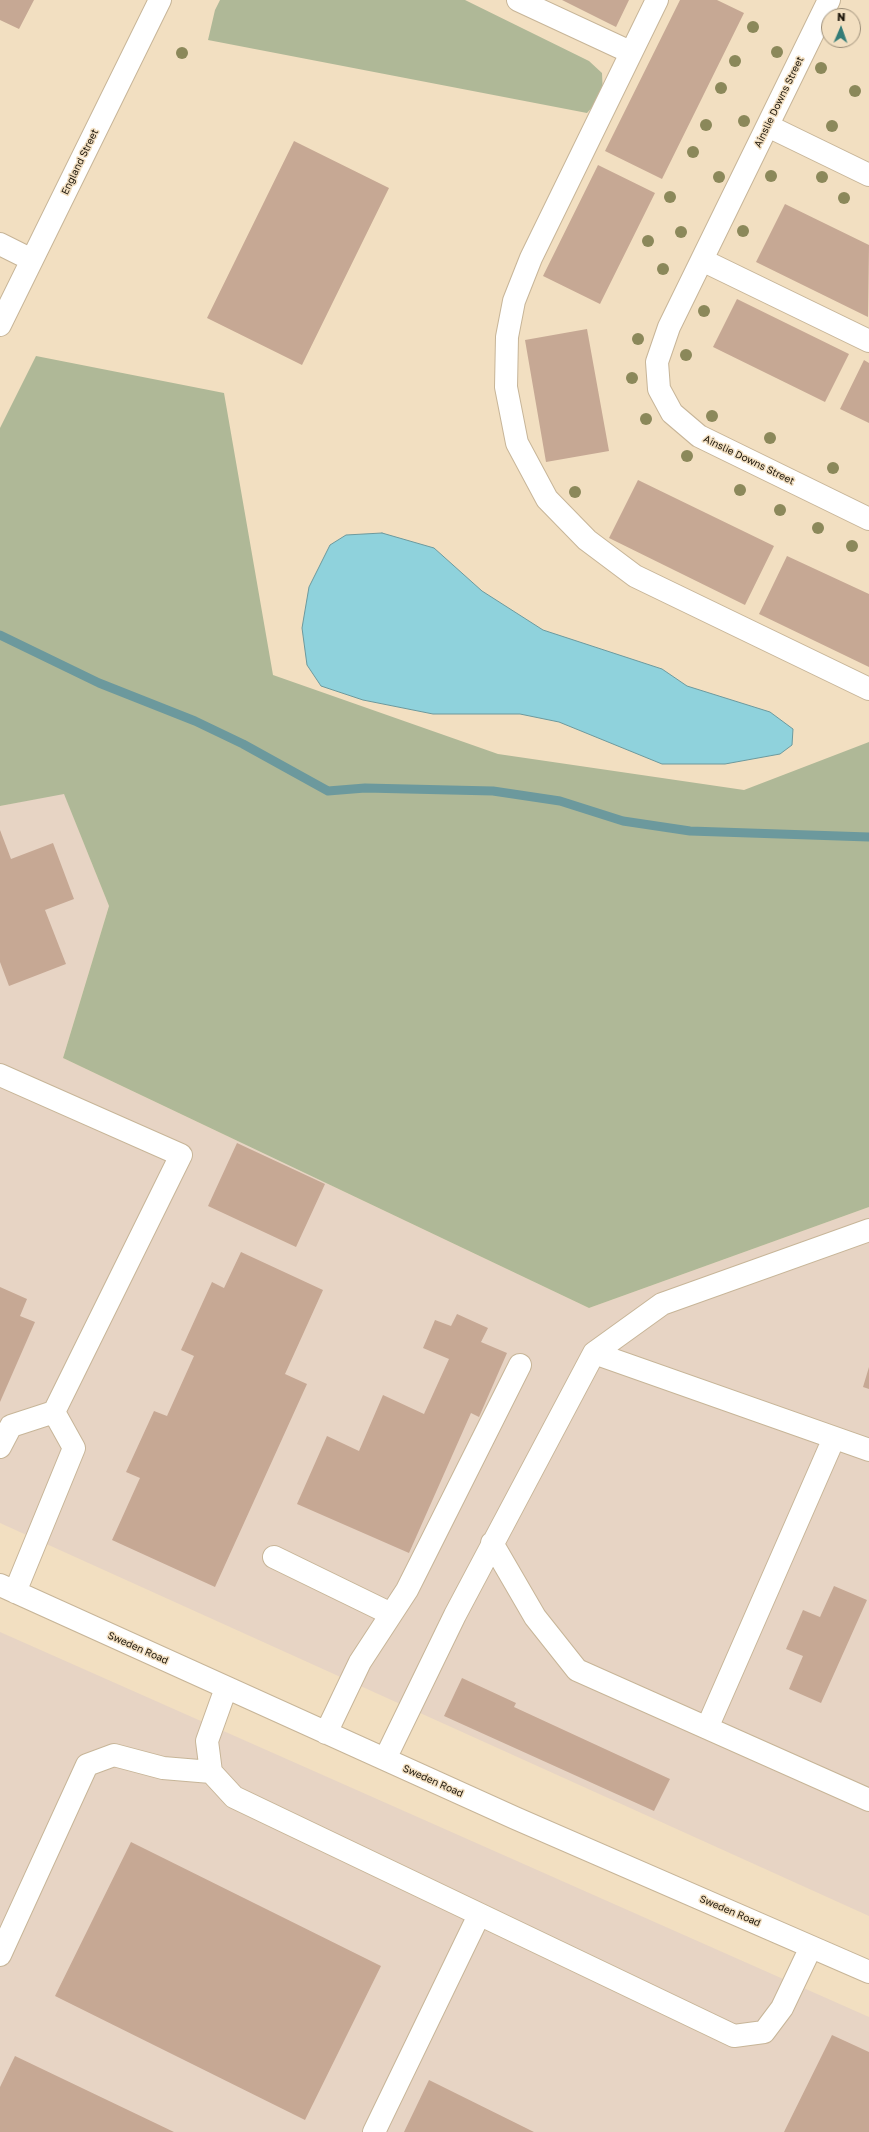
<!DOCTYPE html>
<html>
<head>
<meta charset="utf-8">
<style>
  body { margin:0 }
  #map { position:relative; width:869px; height:2132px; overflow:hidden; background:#f2dfc1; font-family:"Golos Text",sans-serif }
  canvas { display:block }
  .north { position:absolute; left:821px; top:8px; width:40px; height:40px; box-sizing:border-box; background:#f2dfc1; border:1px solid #9c8e78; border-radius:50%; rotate:2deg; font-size:11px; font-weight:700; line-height:16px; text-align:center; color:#1c150a }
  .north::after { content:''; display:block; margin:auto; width:14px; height:18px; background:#347c77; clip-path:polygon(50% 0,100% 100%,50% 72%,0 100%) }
</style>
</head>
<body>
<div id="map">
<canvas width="869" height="2132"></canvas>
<div class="north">N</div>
</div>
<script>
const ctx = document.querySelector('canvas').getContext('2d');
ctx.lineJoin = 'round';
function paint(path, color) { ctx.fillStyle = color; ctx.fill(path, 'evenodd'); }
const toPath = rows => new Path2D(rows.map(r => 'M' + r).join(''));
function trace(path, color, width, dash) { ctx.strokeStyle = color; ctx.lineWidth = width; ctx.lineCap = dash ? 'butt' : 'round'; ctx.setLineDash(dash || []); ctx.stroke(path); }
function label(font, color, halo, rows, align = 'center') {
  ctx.font = font + ' "Golos Text",sans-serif'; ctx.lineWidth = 3; ctx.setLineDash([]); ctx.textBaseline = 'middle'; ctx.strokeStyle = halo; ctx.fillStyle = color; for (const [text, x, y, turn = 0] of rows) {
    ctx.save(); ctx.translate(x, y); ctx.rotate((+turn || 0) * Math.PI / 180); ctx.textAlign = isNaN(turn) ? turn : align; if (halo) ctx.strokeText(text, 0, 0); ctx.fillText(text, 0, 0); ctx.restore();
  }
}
const industrial = toPath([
  [64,793,109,906,63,1058,589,1308,869,1207,869,1916,0,1523,0,806],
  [0,1632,869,2017,869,2132,0,2132]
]);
const green = toPath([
  [220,0,465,0,589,61,602,73,603,95,587,113,208,40,215,10],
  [36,356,224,393,273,675,498,754,744,790,869,742,869,1207,589,1308,63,1058,109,906,64,794,0,806,0,428]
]);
const water = toPath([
  [382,533,434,548,482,591,543,630,662,669,687,686,770,712,793,729,792,745,780,754,725,764,662,764,559,722,520,714,433,714,363,700,321,686,307,665,302,628,309,587,330,545,346,535,382,533]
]);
const stream = toPath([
  [0,635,99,683,195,721,243,744,328,791,365,788,493,791,560,801,623,821,690,831,869,837]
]);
const building = toPath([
  [0,0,34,0,19,29,0,20],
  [562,0,629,0,616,27],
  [680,0,717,0,744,13,662,179,605,151],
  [294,141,389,188,302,365,207,318],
  [598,165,655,193,600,304,543,276],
  [785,204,869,245,868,317,756,262],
  [737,299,849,354,825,402,713,347],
  [587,329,609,451,546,462,525,340],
  [864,360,869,363,869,423,840,409],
  [638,480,774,546,745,605,609,538],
  [787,556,869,594,869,667,759,614],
  [0,830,11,859,53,843,74,899,45,910,66,964,9,986,0,962],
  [237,1143,325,1184,296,1247,208,1206],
  [241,1252,323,1290,285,1374,307,1384,215,1587,112,1540,140,1478,126,1472,154,1411,167,1416,194,1356,181,1350,212,1282,224,1288],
  [0,1287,27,1299,20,1316,35,1322,0,1402],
  [457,1314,488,1328,481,1342,507,1353,479,1417,471,1413,409,1553,297,1504,327,1436,359,1451,383,1395,424,1414,449,1359,423,1348,435,1320,451,1326],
  [869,1367,869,1389,863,1387],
  [834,1586,867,1600,821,1703,789,1689,803,1656,786,1649,803,1610,820,1617],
  [462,1678,516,1703,514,1707,670,1779,654,1811,444,1716],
  [131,1842,381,1966,305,2120,55,1996],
  [832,2035,869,2052,869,2132,784,2132],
  [15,2056,174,2132,0,2132,0,2087],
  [429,2080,534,2132,404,2132]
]);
const minor = toPath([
  [518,0,630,52],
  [657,0,531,258,514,301,507,337,506,387,517,443,547,499,587,540,635,576,869,689],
  [829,0,669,327,657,362,659,389,672,413,699,436,869,519],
  [768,126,869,175],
  [0,244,32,260],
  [702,260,869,341],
  [0,325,160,0],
  [0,1075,181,1155,54,1412,11,1426,0,1447],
  [594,1353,869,1450],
  [492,1543,535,1617,577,1670,869,1800],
  [274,1557,391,1614],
  [0,1585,515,1818,869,1972],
  [15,1592,74,1448,54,1412],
  [226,1688,207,1741,211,1772,234,1797,734,2036,764,2032,782,2008,811,1947],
  [707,1728,834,1438],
  [326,1733,360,1662,407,1590,520,1365],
  [385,1759,455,1615,594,1353,662,1304,869,1230],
  [0,1955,87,1765,114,1755,163,1768,211,1772],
  [374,2132,479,1915]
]);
const trees = [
  [753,27],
  [777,52],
  [182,53],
  [735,61],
  [821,68],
  [721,88],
  [855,91],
  [744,121],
  [706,125],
  [832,126],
  [693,152],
  [771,176],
  [719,177],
  [822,177],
  [670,197],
  [844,198],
  [743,231],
  [681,232],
  [648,241],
  [663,269],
  [704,311],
  [638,339],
  [686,355],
  [632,378],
  [712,416],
  [646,419],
  [770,438],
  [687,456],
  [833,468],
  [740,490],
  [575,492],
  [780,510],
  [818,528],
  [852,546]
];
const streetNames = [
  ["Ainslie Downs Street",779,102,-64],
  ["England Street",80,162,-64],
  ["Ainslie Downs Street",749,460,26],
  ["Sweden Road",138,1648,24],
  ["Sweden Road",433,1781,24],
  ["Sweden Road",730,1911,23]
];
paint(industrial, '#e7d4c4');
paint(green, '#afb897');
paint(water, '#8fd2dc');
trace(water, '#6c999d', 1);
trace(stream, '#6c999d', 9);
paint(building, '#c6a894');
trace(minor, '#c7b598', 24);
trace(minor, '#fff', 22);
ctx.fillStyle = '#8b885a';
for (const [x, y] of trees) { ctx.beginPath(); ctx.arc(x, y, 6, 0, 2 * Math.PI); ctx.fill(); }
label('10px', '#1c150a', '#f2dfc1', streetNames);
</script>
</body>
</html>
